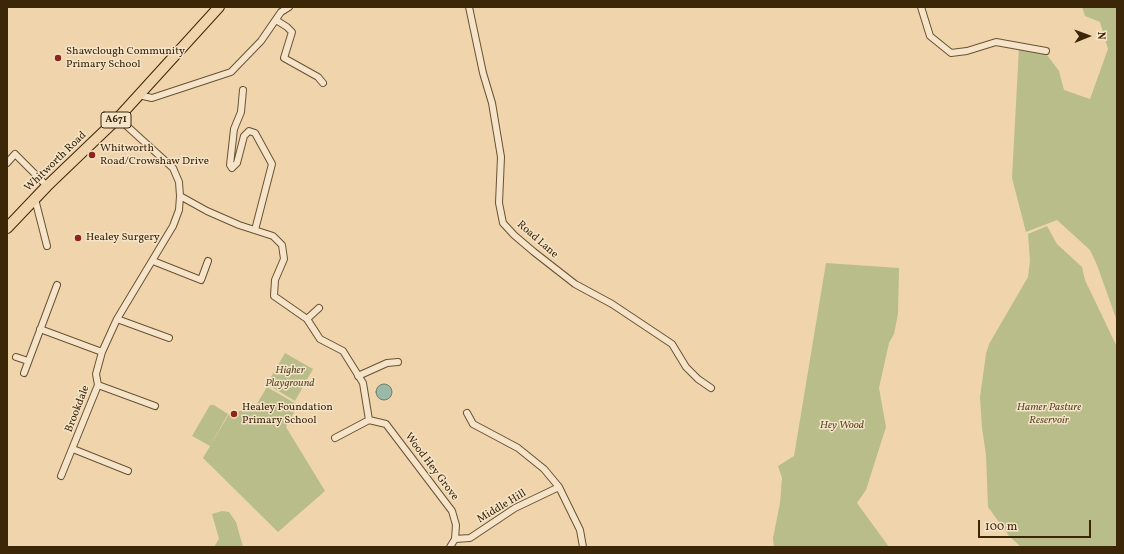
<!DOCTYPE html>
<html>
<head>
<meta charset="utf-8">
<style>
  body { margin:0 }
  #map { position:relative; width:1124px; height:554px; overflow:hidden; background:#f0d5ac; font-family:Vollkorn,serif }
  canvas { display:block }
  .frame { position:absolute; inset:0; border:8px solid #3c2608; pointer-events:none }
  .north { position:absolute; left:1068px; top:16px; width:40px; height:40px; -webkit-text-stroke:3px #f5e4c9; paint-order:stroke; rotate:89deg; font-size:11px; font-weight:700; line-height:16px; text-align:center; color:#3c2608 }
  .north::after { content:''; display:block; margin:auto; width:14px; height:18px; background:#3c2608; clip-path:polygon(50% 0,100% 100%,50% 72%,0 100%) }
  .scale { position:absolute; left:978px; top:520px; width:113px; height:18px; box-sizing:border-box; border:2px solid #3c2608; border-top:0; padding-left:5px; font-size:12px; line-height:14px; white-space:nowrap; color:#3c2608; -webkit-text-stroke:3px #f5e4c9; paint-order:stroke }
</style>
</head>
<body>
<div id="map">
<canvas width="1124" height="554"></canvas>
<div class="frame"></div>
<div class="north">N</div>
<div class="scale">100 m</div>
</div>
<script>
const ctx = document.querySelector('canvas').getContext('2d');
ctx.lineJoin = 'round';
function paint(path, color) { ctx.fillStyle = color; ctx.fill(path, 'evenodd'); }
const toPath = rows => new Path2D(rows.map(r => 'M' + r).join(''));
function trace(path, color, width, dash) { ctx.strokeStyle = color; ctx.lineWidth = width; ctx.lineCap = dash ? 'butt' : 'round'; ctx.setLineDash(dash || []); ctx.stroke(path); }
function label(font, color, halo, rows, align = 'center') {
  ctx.font = font + ' Vollkorn,serif'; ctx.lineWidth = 3; ctx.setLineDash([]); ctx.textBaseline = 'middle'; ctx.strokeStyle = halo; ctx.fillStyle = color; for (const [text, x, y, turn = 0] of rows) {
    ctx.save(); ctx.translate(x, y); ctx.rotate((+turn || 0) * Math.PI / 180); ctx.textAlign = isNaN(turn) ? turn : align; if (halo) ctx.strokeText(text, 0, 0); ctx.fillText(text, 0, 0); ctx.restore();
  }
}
const green = toPath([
  [1082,7,1117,7,1117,321,1097,265,1090,250,1057,220,1026,232,1012,178,1019,47,1044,51,1059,71,1064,90,1090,99,1108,49,1100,22,1085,16],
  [1047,226,1057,244,1082,267,1085,280,1117,347,1117,547,1021,547,1009,536,988,507,986,455,982,428,980,397,986,354,989,344,1028,277,1030,261,1028,234],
  [826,263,899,268,898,314,894,334,889,343,879,388,886,427,866,490,857,503,889,547,774,547,773,538,780,503,782,478,778,466,794,456],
  [285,353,313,369,295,401,267,384],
  [267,387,298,405,286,427,325,491,278,532,203,458,229,414,255,407],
  [210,405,214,405,228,414,210,446,192,436],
  [222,511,229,512,236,522,243,547,214,547,219,539,212,514]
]);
const water = toPath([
  '376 392a8 8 0 1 1 16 0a8 8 0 1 1-16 0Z'
]);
const street = toPath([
  [469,7,483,73,492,103,501,157,499,203,503,223,514,235,534,252,575,284,612,304,672,344,686,367,698,379,711,388],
  [921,7,930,36,951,53,967,51,996,42,1046,51],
  [276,20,287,27,292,32,284,58,318,77,323,83],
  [243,90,241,112,234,129,230,165,232,168,237,163,244,136,249,131,255,133,272,164,255,230],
  [138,95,152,98,231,72,261,41,281,12,289,7],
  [118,118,173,168,179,182,180,196,207,211,239,225,273,236,282,245,284,259,275,280,274,296,307,319,320,339,343,351,363,383,369,420],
  [7,163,15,154,47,186],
  [35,199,47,246],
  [153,261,201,280,208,261],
  [117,319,169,338],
  [307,319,319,308],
  [40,329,102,352],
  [16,357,28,361],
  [24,373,57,285],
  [358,376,387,363,398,362],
  [98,385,155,406],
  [467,413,473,424,518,448,544,469,559,487,580,530,583,547],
  [335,438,369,420,386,424,452,511,456,525,455,539,450,547],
  [73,449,128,471],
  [61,476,98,385,96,374,102,352,117,319,173,226,179,210,180,196],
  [455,539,470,538,515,508,559,487]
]);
const primary = toPath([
  [7,228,47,186,118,118,219,7]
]);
const markers = [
  [58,58,4,"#8f2418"],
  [92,155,4,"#8f2418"],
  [78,238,4,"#8f2418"],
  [234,414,4,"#8f2418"]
];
const shields = [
  [116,120,30]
];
const shieldNames = [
  ["A671",116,120]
];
const poiNames = [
  ["Shawclough Community",66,52],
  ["Primary School",66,65],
  ["Whitworth",100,149],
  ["Road/Crowshaw Drive",100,162],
  ["Healey Surgery",86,238],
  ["Healey Foundation",242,408],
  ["Primary School",242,421]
];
const streetNames = [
  ["Whitworth Road",56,162,-44],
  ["Road Lane",537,240,41],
  ["Brookdale",78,409,-69],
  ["Wood Hey Grove",431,467,53],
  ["Middle Hill",502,507,-31]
];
const parkNames = [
  ["Higher",290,371],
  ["Playground",290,384],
  ["Hamer Pasture",1049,408],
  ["Reservoir",1049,421],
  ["Hey Wood",842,426]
];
paint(green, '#b8bd8a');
paint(water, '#9ab9a8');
trace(water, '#747e68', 1);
trace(street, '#695231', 8);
trace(primary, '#3c2608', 12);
trace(street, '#f5e4c9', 6);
trace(primary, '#f0d5ac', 10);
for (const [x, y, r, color] of markers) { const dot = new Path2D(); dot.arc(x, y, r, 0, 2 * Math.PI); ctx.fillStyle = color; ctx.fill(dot); trace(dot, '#f5e4c9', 1.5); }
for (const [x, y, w] of shields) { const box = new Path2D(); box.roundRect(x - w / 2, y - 8, w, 16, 3); ctx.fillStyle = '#f5e4c9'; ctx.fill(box); trace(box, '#3c2608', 1); }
label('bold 10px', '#3c2608', null, shieldNames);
label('11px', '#3c2608', '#f5e4c9', poiNames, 'left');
label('11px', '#3c2608', '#f5e4c9', streetNames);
label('italic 11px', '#5b4c28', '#f5e4c9', parkNames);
</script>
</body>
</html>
